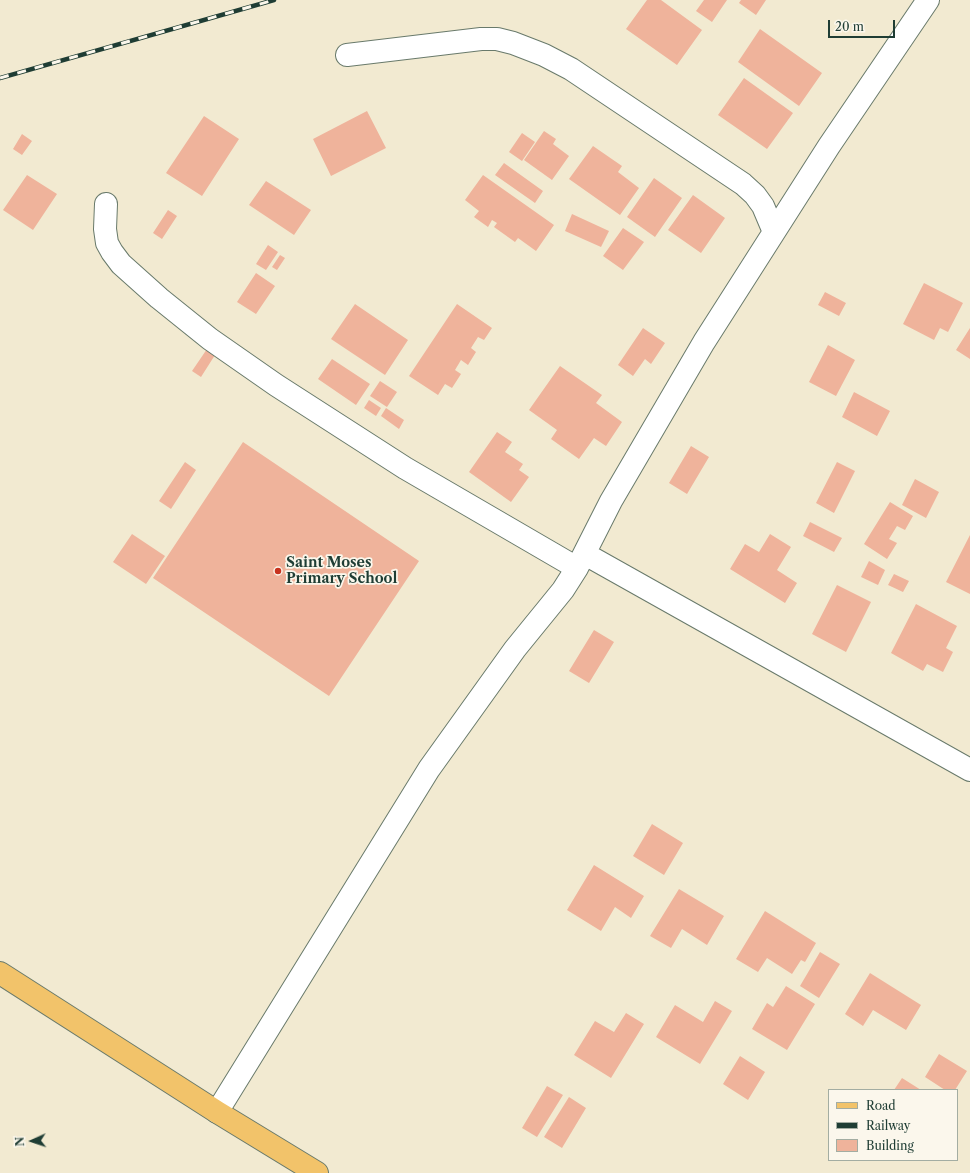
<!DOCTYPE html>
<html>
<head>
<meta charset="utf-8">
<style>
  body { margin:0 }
  #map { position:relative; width:970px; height:1173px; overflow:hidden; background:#f2ead1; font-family:"Libre Caslon Text",serif }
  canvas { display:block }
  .legend { position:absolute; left:828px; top:1089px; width:130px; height:72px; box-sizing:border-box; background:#fbf7ec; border:1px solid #a3ada2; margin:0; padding:5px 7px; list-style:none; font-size:12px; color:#1f3d34 }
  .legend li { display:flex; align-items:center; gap:8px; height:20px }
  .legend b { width:20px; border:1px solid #a3ada2 }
  .north { position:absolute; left:12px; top:1121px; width:40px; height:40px; -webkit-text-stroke:3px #fbf7ec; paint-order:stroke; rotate:267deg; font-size:11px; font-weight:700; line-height:16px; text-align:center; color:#1f3d34 }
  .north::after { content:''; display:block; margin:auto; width:14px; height:18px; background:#1f3d34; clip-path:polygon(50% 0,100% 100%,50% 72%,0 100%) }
  .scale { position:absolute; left:828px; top:20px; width:67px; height:18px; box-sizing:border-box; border:2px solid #1f3d34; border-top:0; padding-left:5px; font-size:12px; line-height:14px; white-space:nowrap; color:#1f3d34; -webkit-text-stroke:3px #fbf7ec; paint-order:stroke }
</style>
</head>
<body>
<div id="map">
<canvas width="970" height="1173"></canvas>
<ul class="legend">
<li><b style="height:5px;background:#f2c36a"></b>Road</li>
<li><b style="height:5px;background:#1f3d34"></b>Railway</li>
<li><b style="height:11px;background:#efb39b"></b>Building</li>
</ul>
<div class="north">N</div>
<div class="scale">20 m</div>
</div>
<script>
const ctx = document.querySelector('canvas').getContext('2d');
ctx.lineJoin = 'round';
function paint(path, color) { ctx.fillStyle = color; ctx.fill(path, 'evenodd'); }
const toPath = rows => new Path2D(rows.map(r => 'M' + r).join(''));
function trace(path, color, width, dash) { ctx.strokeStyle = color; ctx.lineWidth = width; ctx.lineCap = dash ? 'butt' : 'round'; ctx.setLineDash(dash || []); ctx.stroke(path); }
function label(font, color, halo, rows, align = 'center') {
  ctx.font = font + ' "Libre Caslon Text",serif'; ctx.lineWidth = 3.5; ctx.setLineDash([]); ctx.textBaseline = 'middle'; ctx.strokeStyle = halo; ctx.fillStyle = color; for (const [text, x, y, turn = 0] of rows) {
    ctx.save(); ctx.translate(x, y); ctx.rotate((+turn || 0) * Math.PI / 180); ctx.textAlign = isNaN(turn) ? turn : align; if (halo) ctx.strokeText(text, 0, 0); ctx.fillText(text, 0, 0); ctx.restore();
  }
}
const building = toPath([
  [647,0,661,0,702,30,677,65,626,29],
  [704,0,727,0,712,22,696,11],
  [741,0,766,0,756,15,739,3],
  [760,29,822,73,799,106,738,62],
  [744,78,793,113,767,149,718,115],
  [367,111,386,148,331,176,313,139],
  [204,116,239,139,202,196,166,173],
  [544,131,556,139,553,144,569,156,552,180,524,160],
  [522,133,535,142,522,161,509,152],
  [22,134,32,141,22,155,13,149],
  [593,146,622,166,618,172,639,188,620,215,569,179],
  [504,163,543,191,535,203,495,175],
  [27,175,57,194,33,230,3,210],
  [483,175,554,225,536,251,518,238,515,242,494,227,497,223,492,220,488,227,474,217,479,211,465,200],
  [654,178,682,198,655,237,627,217],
  [266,181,311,210,294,235,249,205],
  [693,195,725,218,701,253,668,230],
  [168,210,177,216,162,239,153,233],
  [572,214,609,231,601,247,565,231],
  [623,228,644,242,623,270,603,256],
  [268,245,278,252,266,270,256,264],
  [280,255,285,258,277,270,272,267],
  [256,273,275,286,256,314,237,302],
  [924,283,963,303,948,332,940,328,934,340,903,324],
  [825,292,846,303,839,316,818,305],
  [355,304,408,340,385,375,331,339],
  [457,304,492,328,484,340,478,337,471,348,476,352,468,365,461,360,455,370,461,374,452,388,445,384,438,395,409,376],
  [643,328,665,343,651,364,645,359,633,376,618,365],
  [970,328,970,359,956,350],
  [828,345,855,360,836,396,809,382],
  [207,349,215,355,201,377,192,371],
  [332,359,370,384,356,405,318,379],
  [560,366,602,395,596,403,622,422,606,446,594,438,579,459,551,439,557,430,529,410],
  [380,381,397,392,387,407,370,396],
  [854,392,890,411,877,436,842,417],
  [369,400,381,408,376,416,364,408],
  [386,408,404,420,399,429,381,416],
  [497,432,512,442,505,452,523,464,519,470,529,477,511,502,469,472],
  [243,442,419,561,329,696,153,578],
  [691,446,709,457,687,494,669,483],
  [185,462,196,470,171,509,159,501],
  [837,462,855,471,834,513,816,503],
  [915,479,939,492,926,518,902,505],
  [890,502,913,516,905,530,897,526,889,539,897,543,887,559,864,544],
  [810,522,842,538,834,552,803,536],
  [132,534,165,556,146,584,113,562],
  [770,534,791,547,777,570,797,583,785,603,730,569,745,544,759,552],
  [970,535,970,594,946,582],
  [869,561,885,570,878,585,861,577],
  [894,574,909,581,903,592,888,585],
  [837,585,871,602,846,652,812,634],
  [916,604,957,626,946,648,953,652,943,672,927,664,923,671,891,653],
  [594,630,614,642,589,683,569,671],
  [652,824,683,843,664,875,633,856],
  [594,865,644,896,631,918,615,907,601,931,567,910],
  [679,889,724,916,707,945,682,929,671,948,650,936],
  [765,911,816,943,805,962,801,960,792,974,767,958,758,972,736,959],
  [820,952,840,964,819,998,800,986],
  [870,973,921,1005,906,1030,873,1010,863,1026,845,1014],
  [786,986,815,1004,787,1050,752,1029,767,1003,773,1007],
  [715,1001,732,1011,700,1064,656,1037,675,1005,703,1022],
  [626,1013,644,1024,611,1078,574,1055,595,1021,614,1032],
  [939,1054,967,1071,955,1090,945,1090,925,1077],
  [740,1056,765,1072,748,1100,723,1084],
  [902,1078,921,1090,894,1090],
  [547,1086,563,1095,537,1137,522,1128],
  [569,1097,586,1108,562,1148,544,1137]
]);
const minor = toPath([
  [347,55,481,39,497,39,513,43,544,55,571,69,743,184,755,195,763,206,774,232],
  [106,204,105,229,107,243,112,252,121,264,159,298,210,339,276,385,405,468,577,568],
  [585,554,970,770],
  [217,1112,429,769,515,649,563,590,577,568,611,501,704,342,829,146,928,0]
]);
const major = toPath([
  [0,973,217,1112,317,1173]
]);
const rail = toPath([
  [0,78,274,0]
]);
const markers = [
  [278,571,4,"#c8321e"]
];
const poiNames = [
  ["Saint Moses",286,563],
  ["Primary School",286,579]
];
paint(building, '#efb39b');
trace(minor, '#697a6b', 24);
trace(major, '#697a6b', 24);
trace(minor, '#fff', 22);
trace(major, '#f2c36a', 22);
trace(rail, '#1f3d34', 4.5);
trace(rail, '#fbf7ec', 3, [9]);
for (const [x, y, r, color] of markers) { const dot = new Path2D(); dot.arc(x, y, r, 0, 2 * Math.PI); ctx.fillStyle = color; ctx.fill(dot); trace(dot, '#fbf7ec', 1.5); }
label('bold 14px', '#1f3d34', '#fbf7ec', poiNames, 'left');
</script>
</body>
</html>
